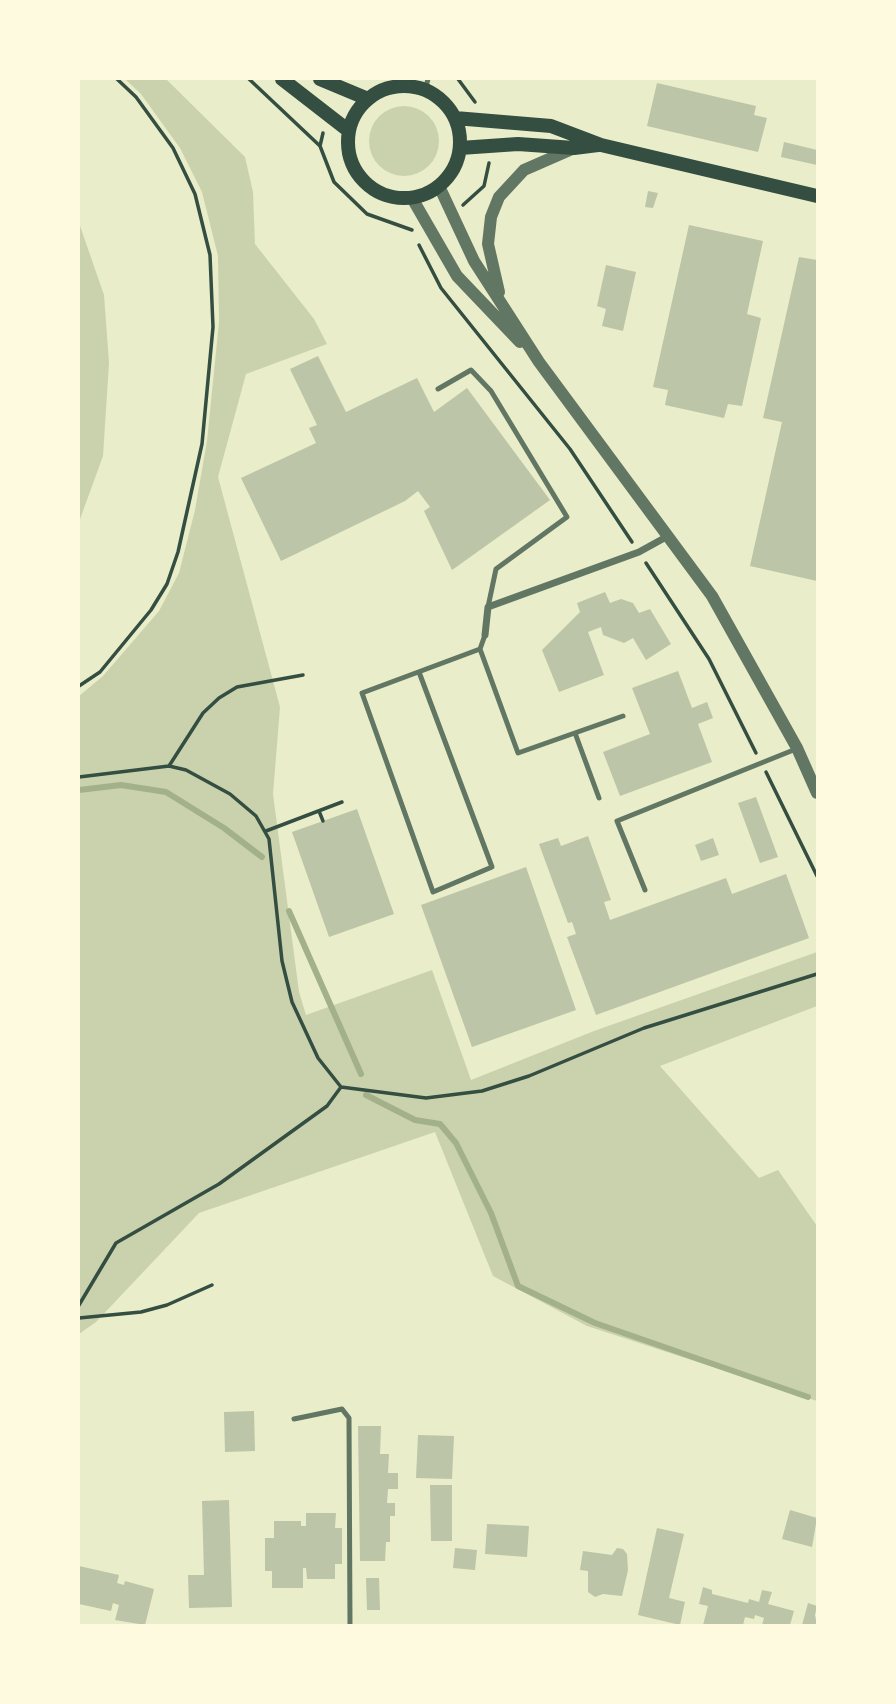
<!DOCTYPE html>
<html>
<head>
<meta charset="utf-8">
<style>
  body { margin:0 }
  #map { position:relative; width:896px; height:1704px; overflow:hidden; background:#e9edc9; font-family:Rubik,sans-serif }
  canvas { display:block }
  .frame { position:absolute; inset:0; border:80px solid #fefae0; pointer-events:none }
</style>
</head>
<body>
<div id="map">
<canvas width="896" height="1704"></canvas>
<div class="frame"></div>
</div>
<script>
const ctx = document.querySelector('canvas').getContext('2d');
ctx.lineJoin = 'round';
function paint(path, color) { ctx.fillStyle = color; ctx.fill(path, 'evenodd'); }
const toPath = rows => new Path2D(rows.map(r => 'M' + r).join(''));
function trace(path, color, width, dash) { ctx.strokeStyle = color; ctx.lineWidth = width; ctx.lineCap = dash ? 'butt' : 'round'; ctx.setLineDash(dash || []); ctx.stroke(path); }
const green = toPath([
  [125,79,166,79,245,157,253,192,255,244,314,319,327,344,246,374,218,477,280,707,273,794,299,992,306,1015,432,970,471,1080,594,1031,817,952,817,1006,660,1066,759,1178,778,1170,817,1226,817,1401,587,1326,493,1276,435,1132,199,1213,96,1322,79,1334,79,696,103,676,159,611,179,573,195,510,207,441,219,322,218,256,202,192,180,148,141,94],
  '369 141a35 35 0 1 1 70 0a35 35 0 1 1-70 0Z',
  [79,223,104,295,109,363,103,456,79,522]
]);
const stream = toPath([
  [79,790,121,785,166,792,224,828,262,857],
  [289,911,361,1074],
  [366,1095,415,1120,440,1124,456,1143,491,1213,518,1286,595,1323,808,1397]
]);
const building = toPath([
  [657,83,756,106,754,115,767,118,758,152,647,126],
  [784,142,817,150,817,165,781,157],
  [648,191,658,193,653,208,645,207],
  [689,225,763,241,747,314,761,318,742,406,728,404,724,418,665,405,668,390,653,387],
  [799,257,817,260,817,581,750,566,782,422,763,418],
  [606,265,636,272,623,331,602,326,606,309,597,306],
  [318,356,346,412,417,378,434,412,467,388,550,500,452,570,424,511,430,507,418,491,405,501,281,561,241,478,316,443,309,428,317,425,290,369],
  [605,592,610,603,621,599,633,603,639,613,650,609,671,644,646,660,633,638,624,643,603,635,601,627,588,632,604,675,559,692,542,650,580,612,577,603],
  [678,671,692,708,707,702,713,718,698,724,712,762,620,796,603,752,650,734,632,688],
  [756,797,778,857,760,863,738,803],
  [357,809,394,914,329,937,292,832],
  [588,836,611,900,604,902,610,920,726,878,732,894,786,874,809,938,596,1015,567,937,576,934,572,922,568,923,539,844,558,838,561,846],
  [713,838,719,855,701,861,695,845],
  [526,867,576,1010,472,1047,421,905],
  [254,1411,255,1451,225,1452,224,1412],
  [358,1426,381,1426,380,1454,389,1454,388,1473,398,1473,398,1489,388,1489,387,1503,395,1503,395,1516,390,1516,390,1542,386,1542,385,1561,360,1561],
  [418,1435,454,1436,452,1479,416,1478],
  [430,1485,452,1485,452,1541,431,1541],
  [229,1500,232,1607,189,1608,188,1575,204,1575,202,1501],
  [790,1510,817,1518,812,1547,782,1539],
  [306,1513,336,1513,335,1528,342,1528,342,1564,335,1564,335,1579,307,1579,306,1568,303,1568,303,1588,272,1588,272,1571,265,1571,265,1538,274,1538,274,1521,301,1521,301,1526,306,1526],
  [487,1524,529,1526,527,1557,485,1554],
  [657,1528,684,1534,669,1598,685,1602,680,1625,638,1615],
  [455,1548,477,1550,475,1570,453,1568],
  [617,1548,623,1549,627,1554,628,1570,622,1596,603,1594,595,1597,588,1592,588,1571,580,1570,583,1551,612,1555],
  [79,1566,119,1575,117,1583,124,1585,125,1581,154,1589,145,1625,115,1620,119,1605,113,1603,111,1611,79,1604],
  [366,1578,379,1578,380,1610,367,1610],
  [703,1587,712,1590,712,1594,748,1603,749,1599,759,1602,762,1590,772,1592,768,1604,794,1611,790,1625,762,1625,764,1618,755,1615,754,1619,745,1617,743,1625,703,1625,708,1606,699,1604],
  [808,1603,817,1606,815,1615,817,1625,802,1625]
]);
const path = toPath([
  [249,79,320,146],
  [458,79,475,102],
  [323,133,320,146,334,182,367,214,412,230],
  [463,205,484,186,489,163],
  [419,245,441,288,570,449,632,542],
  [646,563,709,659,756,753],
  [79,686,100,672,151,610,167,584,178,552,202,444,213,327,210,255,195,194,173,148,136,97,117,79],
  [169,766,203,713,219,698,237,687,303,675],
  [766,772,817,876],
  [79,777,169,766,186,770,230,794,256,816,269,839,282,961,292,1002,318,1058,341,1087,426,1098,482,1091,529,1076,644,1028,817,974],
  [319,811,323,821],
  [266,831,342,802],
  [79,1305,116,1243,219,1184,327,1106,341,1087],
  [79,1318,141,1312,167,1305,212,1285]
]);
const service = toPath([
  [425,90,428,79],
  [438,389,471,370,491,391,567,517,496,569,488,607],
  [480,649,518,753,623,716],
  [419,672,492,867,433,892,362,693,480,649,485,635],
  [575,733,599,798],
  [645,890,617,821,796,749],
  [294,1419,342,1409,349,1418,350,1625]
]);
const minor = toPath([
  [485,635,488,607,639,552,668,536]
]);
const tertiary = toPath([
  [439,186,474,261,539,362,712,596,797,748,817,793],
  [412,198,457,276,520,342],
  [499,292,488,244,491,217,499,197,524,170,572,149]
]);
const secondary = toPath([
  [282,79,349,131],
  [320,79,368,99],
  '348 142a56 56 0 1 1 112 0a56 56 0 1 1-112 0Z',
  [455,118,551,126,601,145,817,196],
  [460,148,518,144,574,148,598,145]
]);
paint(green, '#cad2ad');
trace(stream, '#a3b18a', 6);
paint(building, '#bcc5a7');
trace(path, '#344e41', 3.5);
trace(service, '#617663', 5);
trace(minor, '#617663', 7);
trace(tertiary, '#617663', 12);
trace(secondary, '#344e41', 14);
</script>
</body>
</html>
